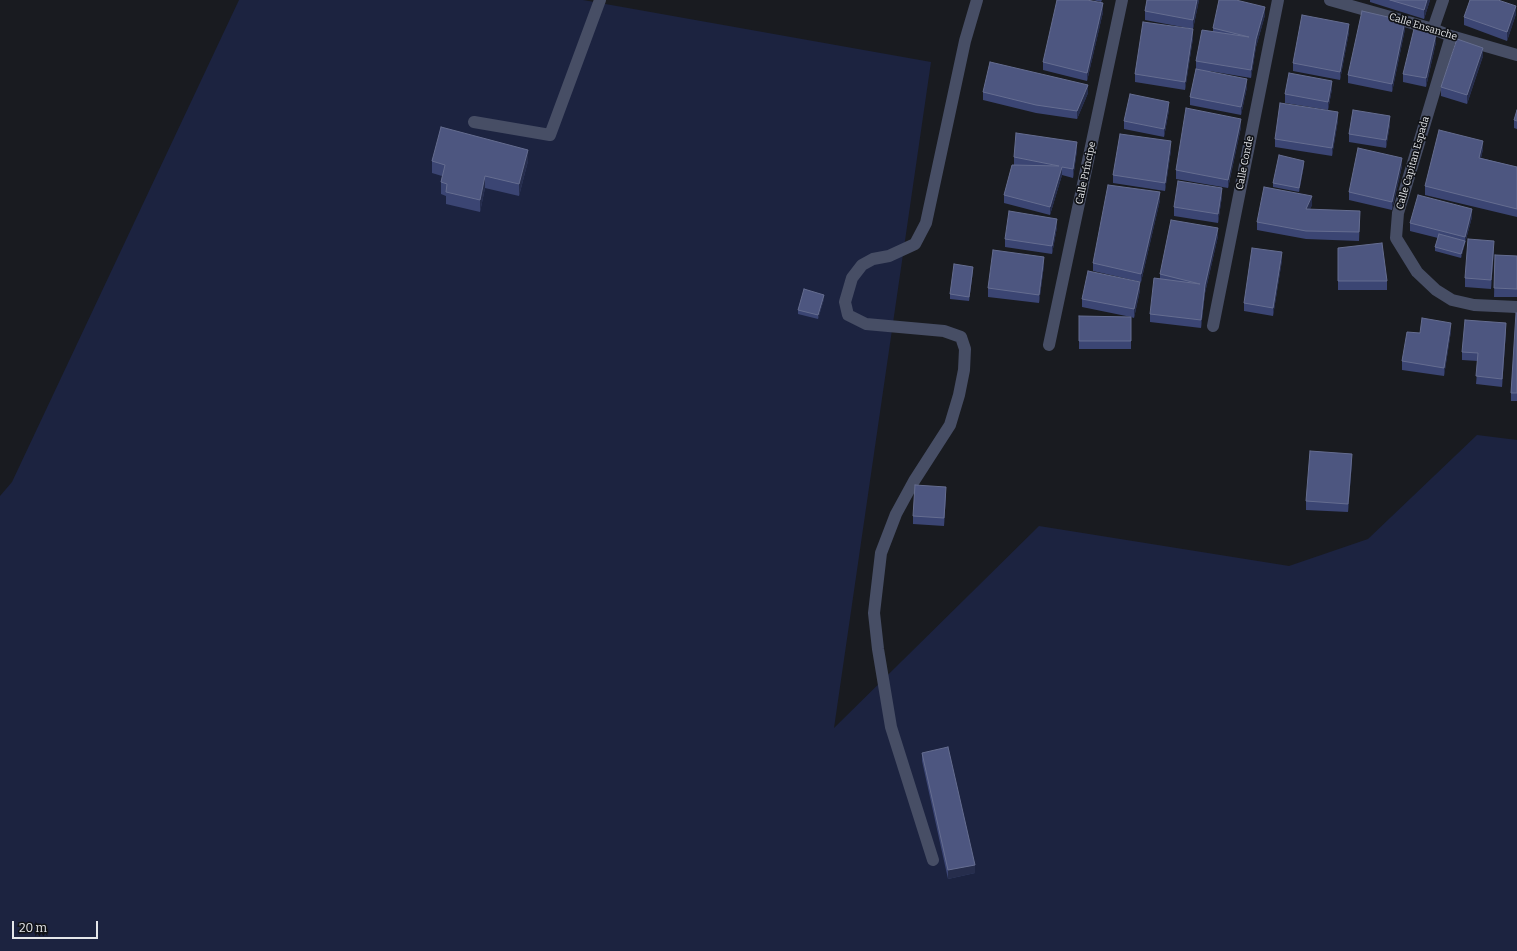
<!DOCTYPE html>
<html>
<head>
<meta charset="utf-8">
<style>
  body { margin:0 }
  #map { position:relative; width:1517px; height:951px; overflow:hidden; background:#191b20; font-family:Bitter,serif }
  canvas { display:block }
  .scale { position:absolute; left:12px; top:921px; width:86px; height:18px; box-sizing:border-box; border:2px solid #e4e6e9; border-top:0; padding-left:5px; font-size:12px; line-height:14px; white-space:nowrap; color:#e4e6e9; -webkit-text-stroke:3px #101217; paint-order:stroke }
</style>
</head>
<body>
<div id="map">
<canvas width="1517" height="951"></canvas>
<div class="scale">20 m</div>
</div>
<script>
const ctx = document.querySelector('canvas').getContext('2d');
ctx.lineJoin = 'round';
function paint(path, color) { ctx.fillStyle = color; ctx.fill(path, 'evenodd'); }
const toPath = rows => new Path2D(rows.map(r => 'M' + r).join(''));
function trace(path, color, width, dash) { ctx.strokeStyle = color; ctx.lineWidth = width; ctx.lineCap = dash ? 'butt' : 'round'; ctx.setLineDash(dash || []); ctx.stroke(path); }
function label(font, color, halo, rows, align = 'center') {
  ctx.font = font + ' Bitter,serif'; ctx.lineWidth = 3.5; ctx.setLineDash([]); ctx.textBaseline = 'middle'; ctx.strokeStyle = halo; ctx.fillStyle = color; for (const [text, x, y, turn = 0] of rows) {
    ctx.save(); ctx.translate(x, y); ctx.rotate((+turn || 0) * Math.PI / 180); ctx.textAlign = isNaN(turn) ? turn : align; if (halo) ctx.strokeText(text, 0, 0); ctx.fillText(text, 0, 0); ctx.restore();
  }
}
const green = toPath([
  [239,0,583,0,931,62,834,728,1039,526,1289,566,1368,539,1477,435,1517,440,1517,951,0,951,0,496,12,482]
]);
const lane = toPath([
  [933,860,891,727,878,649,874,613,881,553,896,514,914,481,950,425,959,395,964,370,965,349,961,337,944,331,866,324,848,315,845,302,852,278,862,265,873,259,889,256,915,244,926,223,965,41,977,0]
]);
const street = toPath([
  [1330,0,1433,29,1451,36,1517,55],
  [1433,29,1443,0],
  [1451,36,1398,213,1396,238,1417,272,1436,290,1452,300,1474,305,1517,307],
  [474,122,550,135,600,0],
  [1213,326,1278,0],
  [1049,345,1122,0]
]);
const wall = toPath([
  [1093,0,1102,0,1101,2],
  [1147,0,1199,0,1193,29,1145,20,1145,11],
  [1370,0,1430,0,1424,19,1370,2],
  [1103,12,1087,81,1043,70,1043,62],
  [1516,14,1507,41,1464,25,1464,17],
  [1265,15,1256,47,1251,78,1209,71,1247,87,1241,115,1190,105,1190,97,1196,69,1196,61,1213,32,1213,28],
  [1405,29,1392,92,1348,83,1348,75],
  [1349,32,1340,80,1293,71,1293,63],
  [1193,38,1185,90,1135,82,1135,74],
  [1436,42,1426,87,1403,82,1403,74],
  [1483,56,1467,104,1441,96,1441,87],
  [1332,89,1328,110,1285,103,1285,94],
  [983,92,1088,93,1077,119,1036,113,983,100],
  [1169,110,1164,137,1124,129,1124,121],
  [1517,110,1517,129,1514,128,1514,120],
  [1338,120,1332,156,1275,147,1275,139],
  [1390,124,1386,148,1349,142,1349,134],
  [1241,127,1228,188,1176,179,1176,170],
  [1483,149,1481,158,1517,167,1517,217,1425,195,1425,186],
  [1077,150,1073,178,1062,175,1050,215,1004,203,1004,195,1014,165,1014,157],
  [1171,150,1165,191,1113,183,1113,175],
  [432,161,528,161,519,196,485,188,480,212,446,204,446,196,441,194,441,182,442,176,432,173],
  [1304,165,1299,192,1273,187,1273,183],
  [1402,166,1392,210,1349,200,1349,192],
  [1222,196,1218,223,1174,216,1174,207],
  [1160,200,1141,282,1093,271,1093,263],
  [1312,205,1310,209,1360,219,1359,241,1306,239,1257,230,1257,222],
  [1472,217,1461,258,1435,251,1435,247,1438,238,1410,231,1410,223],
  [1057,227,1052,254,1005,247,1005,239],
  [1218,236,1205,293,1201,328,1150,322,1150,314,1160,279,1160,274],
  [1338,248,1387,281,1387,290,1338,290],
  [1494,249,1491,289,1465,287,1465,278],
  [1495,255,1517,256,1517,297,1494,297],
  [1282,260,1273,316,1244,311,1244,303],
  [1044,265,1039,303,988,297,988,288],
  [973,271,969,301,950,299,950,294],
  [1140,290,1134,318,1131,317,1131,349,1079,349,1079,316,1131,317,1082,307,1082,299],
  [824,299,818,319,798,314,798,310],
  [1517,313,1517,401,1511,401,1511,393],
  [1451,331,1444,376,1402,370,1402,361,1420,333],
  [1506,331,1502,387,1476,384,1478,361,1462,360,1462,352],
  [1352,462,1348,512,1306,510,1306,501],
  [946,495,944,526,913,524,913,516],
  [922,753,975,873,948,879,922,761]
]);
const shadedWall = toPath([
  [1197,0,1199,0,1193,29,1193,20],
  [1427,0,1430,0,1424,19,1424,10],
  [1103,3,1103,12,1087,81,1087,73],
  [1516,6,1516,14,1507,41,1507,32],
  [1265,7,1265,15,1256,47,1251,78,1251,70,1256,39],
  [1405,21,1405,29,1392,92,1392,84],
  [1349,24,1349,32,1340,80,1340,72],
  [1193,29,1193,38,1185,90,1185,82],
  [1436,34,1436,42,1426,87,1426,78],
  [1483,48,1483,56,1467,104,1467,95],
  [1247,79,1247,87,1241,115,1241,107],
  [1332,81,1332,89,1328,110,1328,102],
  [1088,85,1088,93,1077,119,1077,111],
  [1169,102,1169,110,1164,137,1164,129],
  [1338,112,1338,120,1332,156,1332,148],
  [1390,116,1390,124,1386,148,1386,140],
  [1241,119,1241,127,1228,188,1228,180],
  [1171,141,1171,150,1165,191,1165,183],
  [1483,141,1483,149,1479,166,1479,158],
  [1077,142,1077,150,1073,178,1073,169],
  [528,150,528,161,519,196,519,184],
  [1402,158,1402,166,1392,210,1392,202],
  [1304,161,1304,165,1299,192,1299,188],
  [1062,167,1062,175,1050,215,1050,207],
  [485,176,485,188,480,212,480,200],
  [1222,188,1222,196,1218,223,1218,214],
  [1160,192,1160,200,1141,282,1141,274],
  [1312,196,1312,205,1306,217,1306,209],
  [1472,209,1472,217,1461,258,1461,254,1465,241,1465,237],
  [1057,219,1057,227,1052,254,1052,246],
  [1218,228,1218,236,1205,293,1201,328,1201,320,1205,285],
  [1494,241,1494,249,1491,289,1491,280],
  [1282,252,1282,260,1273,316,1273,308],
  [1044,257,1044,265,1039,303,1039,295],
  [973,267,973,271,969,301,969,297],
  [1140,282,1140,290,1134,318,1134,309],
  [824,295,824,299,818,319,818,315],
  [1451,323,1451,331,1444,376,1444,368],
  [1506,323,1506,331,1502,387,1502,379],
  [1352,454,1352,462,1348,512,1348,504],
  [946,487,946,495,944,526,944,518],
  [975,865,975,873,948,879,948,870]
]);
const building = toPath([
  [1057,0,1087,0,1103,3,1087,73,1043,62,1057,0],
  [1147,0,1197,0,1193,20,1145,11,1147,0],
  [1219,0,1236,0,1265,7,1256,39,1251,70,1196,61,1202,30,1249,37,1213,28,1219,0],
  [1390,0,1427,0,1424,10,1390,0],
  [1470,0,1498,0,1516,6,1507,32,1464,17,1470,0],
  [1362,11,1405,21,1392,84,1348,75,1362,11],
  [1302,15,1349,24,1340,72,1293,63,1302,15],
  [1143,22,1193,29,1185,82,1135,74,1143,22],
  [1414,29,1436,34,1426,78,1403,74,1414,29],
  [1457,39,1483,48,1467,95,1441,87,1457,39],
  [990,62,1088,85,1077,111,1036,105,983,92,990,62],
  [1196,69,1247,79,1241,107,1190,97,1196,69],
  [1289,73,1332,81,1328,102,1285,94,1289,73],
  [1130,94,1169,102,1164,129,1124,121,1130,94],
  [1280,103,1338,112,1332,148,1275,139,1280,103],
  [1186,108,1241,119,1228,180,1176,170,1186,108],
  [1353,110,1390,116,1386,140,1349,134,1353,110],
  [1517,110,1517,121,1514,120,1517,110],
  [441,127,528,150,519,184,485,176,480,200,446,192,447,184,441,182,445,165,432,161,441,127],
  [1439,130,1483,141,1479,158,1517,167,1517,209,1425,186,1439,130],
  [1016,133,1077,142,1073,169,1062,167,1050,207,1004,195,1012,165,1059,166,1014,157,1016,133],
  [1120,134,1171,141,1165,183,1113,175,1120,134],
  [1358,148,1402,158,1392,202,1349,192,1358,148],
  [1279,155,1304,161,1299,188,1273,183,1279,155],
  [1178,181,1222,188,1218,214,1174,207,1178,181],
  [1108,185,1160,192,1141,274,1093,263,1108,185],
  [1264,187,1312,196,1306,209,1360,211,1359,232,1306,231,1257,222,1264,187],
  [1418,195,1472,209,1465,237,1410,223,1418,195],
  [1009,211,1057,219,1052,246,1005,239,1009,211],
  [1171,220,1218,228,1205,285,1201,320,1150,314,1154,278,1200,284,1160,274,1171,220],
  [1439,234,1465,241,1461,254,1435,247,1439,234],
  [1468,239,1494,241,1491,280,1465,278,1468,239],
  [1382,243,1387,281,1338,281,1338,248,1382,243],
  [1252,248,1282,252,1273,308,1244,303,1252,248],
  [993,250,1044,257,1039,295,988,288,993,250],
  [1495,255,1517,256,1517,289,1494,288,1495,255],
  [954,264,973,267,969,297,950,294,954,264],
  [1088,271,1140,282,1134,309,1082,299,1088,271],
  [804,289,824,295,818,315,798,310,804,289],
  [1516,313,1517,313,1517,393,1511,393,1516,313],
  [1079,316,1131,317,1131,341,1079,341,1079,316],
  [1422,318,1451,323,1444,368,1402,361,1407,332,1420,333,1422,318],
  [1465,320,1506,323,1502,379,1476,376,1478,353,1462,352,1465,320],
  [1310,451,1352,454,1348,504,1306,501,1310,451],
  [915,485,946,487,944,518,913,516,915,485],
  [948,747,975,865,948,870,922,753,948,747]
]);
const streetNames = [
  ["Calle Ensanche",1423,27,17],
  ["Calle Conde",1245,163,-79],
  ["Calle Capitan Espada",1413,163,-74],
  ["Calle Príncipe",1086,173,-78]
];
paint(green, '#1c2340');
trace(lane, '#474e65', 12);
trace(street, '#474e65', 12);
paint(wall, '#3b4573');
paint(shadedWall, '#262d4c');
paint(building, '#4d5680');
trace(building, '#656d90', 1);
label('10px', '#e4e6e9', '#101217', streetNames);
</script>
</body>
</html>
